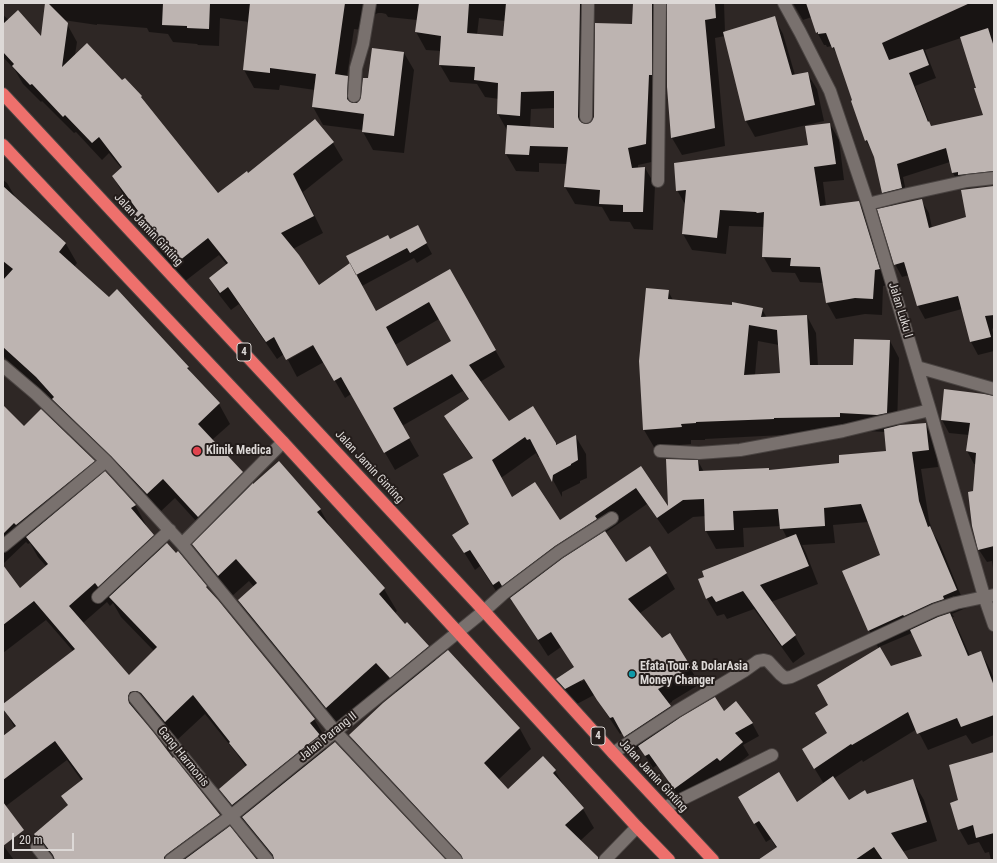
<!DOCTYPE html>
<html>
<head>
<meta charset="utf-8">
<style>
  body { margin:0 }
  #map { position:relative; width:997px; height:863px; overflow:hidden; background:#2e2725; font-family:"Roboto Condensed",sans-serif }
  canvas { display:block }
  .frame { position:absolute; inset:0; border:4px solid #ddd9d7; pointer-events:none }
  .scale { position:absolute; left:12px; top:833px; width:62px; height:18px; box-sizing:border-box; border:2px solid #ddd9d7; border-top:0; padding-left:5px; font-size:12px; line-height:14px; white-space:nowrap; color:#ddd9d7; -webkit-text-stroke:3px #241d1b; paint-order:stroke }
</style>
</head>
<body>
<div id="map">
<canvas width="997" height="863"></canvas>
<div class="frame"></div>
<div class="scale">20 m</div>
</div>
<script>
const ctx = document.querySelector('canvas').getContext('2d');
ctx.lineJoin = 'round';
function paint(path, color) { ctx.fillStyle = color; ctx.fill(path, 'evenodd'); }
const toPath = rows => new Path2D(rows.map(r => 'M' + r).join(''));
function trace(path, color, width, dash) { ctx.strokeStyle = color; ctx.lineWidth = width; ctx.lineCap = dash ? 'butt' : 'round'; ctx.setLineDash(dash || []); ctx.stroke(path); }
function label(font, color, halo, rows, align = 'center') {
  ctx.font = font + ' "Roboto Condensed",sans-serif'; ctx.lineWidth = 4; ctx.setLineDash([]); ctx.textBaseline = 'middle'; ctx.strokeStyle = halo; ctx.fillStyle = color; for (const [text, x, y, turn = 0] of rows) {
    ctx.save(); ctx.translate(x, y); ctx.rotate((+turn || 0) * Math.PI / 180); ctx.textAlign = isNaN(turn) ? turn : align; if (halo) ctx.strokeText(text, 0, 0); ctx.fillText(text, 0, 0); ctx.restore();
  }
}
const shadow = toPath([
  [46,3,591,3,588,125,593,121,633,25,634,3,662,3,668,14,663,16,656,161,638,165,638,169,645,168,655,185,653,230,634,229,630,222,610,221,602,207,575,204,565,187,567,164,539,163,539,172,516,171,506,154,508,132,498,114,499,99,485,97,477,84,450,82,440,65,441,51,426,50,416,32,417,20,388,17,386,14,382,13,378,13,374,15,372,19,370,31,354,29,347,76,357,94,357,104,361,100,369,80,404,53,414,70,404,153,373,150,363,132,363,130,323,125,313,107,315,90,280,85,279,90,254,88,244,70,249,22,220,18,219,46,198,45,197,44,173,42,168,34,149,32,147,28,97,24,97,25,63,20,67,24,77,42,75,55,122,81,141,96,146,106,218,195,248,174,315,121,333,143,343,160,303,192,323,233,293,249,319,286,358,276,348,257,390,241,423,237,432,254,417,263,414,258,362,286,376,312,449,270,505,367,480,382,508,423,533,407,557,445,576,437,586,454,587,478,580,481,580,483,562,492,562,497,540,456,538,457,536,453,501,478,512,498,560,522,641,467,669,510,698,461,704,472,769,471,841,463,887,452,885,432,850,430,850,434,783,435,705,439,705,440,691,440,691,444,654,447,644,430,668,291,673,300,762,309,767,318,807,316,816,333,818,366,854,366,890,341,899,358,897,427,925,424,935,441,938,467,921,469,929,520,933,533,940,544,966,608,952,614,954,617,952,617,959,631,970,656,981,652,990,669,994,679,994,735,972,744,966,735,928,750,917,729,863,762,862,760,833,779,849,802,913,781,924,800,937,841,902,852,908,860,760,860,777,849,771,839,766,842,739,797,796,803,824,784,813,766,828,733,830,705,879,649,869,630,881,556,868,522,833,525,835,543,802,545,806,553,818,584,771,602,795,636,805,654,793,663,754,609,727,619,724,614,717,616,707,599,700,580,787,538,781,526,743,528,744,547,716,549,706,531,706,516,693,517,668,534,647,504,605,533,626,563,666,573,675,589,640,613,662,639,669,635,700,684,672,701,672,702,668,704,678,720,724,713,752,723,759,736,743,745,749,755,727,773,725,770,682,801,657,765,653,768,640,748,634,752,623,732,620,734,594,695,575,705,566,695,557,679,575,668,561,647,548,656,513,602,512,602,510,598,503,602,480,566,475,570,454,536,470,524,473,459,456,434,446,417,469,400,463,391,402,426,419,456,395,470,351,394,345,398,324,362,297,377,288,360,318,343,284,354,277,359,239,304,231,310,220,296,210,278,227,265,219,255,184,282,145,232,135,215,138,213,123,194,113,176,122,169,109,153,102,160,76,132,74,133,42,101,41,102,23,84,15,70,3,57,3,15,9,20,42,38],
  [479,18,505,21,504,37,477,35],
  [555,108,555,129,530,128,531,109],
  [439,319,452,342,407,367,395,345],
  [758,341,779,345,781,374,755,375],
  [912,633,923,657,891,667,879,647],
  [588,676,589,678,581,682,581,680],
  [666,3,724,3,725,32,774,17,783,34,795,75,807,73,817,89,824,121,755,137,746,121,725,36,715,38,725,146,682,155,672,138,668,7],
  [793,3,994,3,994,184,967,188,965,185,960,186,953,173,950,162,903,177,908,201,893,205,893,207,921,200,929,213,932,228,967,218,994,187,994,328,992,329,994,337,994,351,978,355,971,342,962,309,925,319,918,306,909,275,902,277,895,264,892,207,883,192,873,153,866,141,839,58,832,46,827,47,826,45,824,45,817,32,812,17,803,20],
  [961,38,978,88,985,116,931,127,915,86,936,78,925,50],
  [830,124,839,140,844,180,823,182,826,206,858,202,868,218,888,285,883,286,882,315,865,314,836,319,827,303,824,283,800,282,795,273,772,272,763,256,764,227,729,226,726,254,692,250,683,234,686,206,677,190,809,146],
  [3,180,7,183,17,200,66,244,77,263,74,267,188,367,192,375,219,404,230,424,212,440,242,473,250,487,320,509,333,532,384,589,397,611,395,613,405,625,428,647,436,661,448,651,520,729,531,749,498,780,507,790,543,757,555,771,566,789,583,809,594,828,580,841,599,860,460,860,361,754,350,735,397,693,390,685,340,730,252,623,239,601,254,587,249,581,231,597,206,567,193,545,206,532,175,498,159,513,48,396,3,356],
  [994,397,994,575,992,561,987,562,979,550,974,492,976,464,974,464,967,451,969,435,949,433,942,420],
  [3,406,24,427,94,461,102,475,135,505,146,525,145,526,153,535,161,550,206,587,209,592,314,719,326,739,323,742,327,750,444,860,273,860,254,837,246,823,244,824,231,809,220,789,246,767,237,754,205,714,176,741,141,712,139,716,219,815,228,829,256,860,52,860,46,854,35,835,69,806,63,796,82,781,67,760,6,806,3,802,3,737,15,728,3,707,3,705,73,651,46,620,3,653,3,566,20,589,46,566,38,557,30,543,28,544,26,542,3,564],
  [107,602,110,606,113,603,121,617,154,651,129,676,83,623],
  [994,753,994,860,991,860,989,852,985,853,979,842,968,845,959,829,960,801],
  [3,845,14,860,3,860]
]);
const building = toPath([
  [45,3,48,3,68,23,62,67,87,43,122,80,125,78,142,96,141,97,218,193,247,171,248,173,315,119,334,142,293,174,314,216,281,233,299,255,319,285,350,263,376,311,450,269,496,350,469,365,509,421,533,406,556,443,556,445,576,435,578,460,571,464,571,465,553,475,552,482,530,439,527,440,525,437,492,460,512,497,535,482,560,520,641,466,668,506,666,459,698,460,699,471,769,468,769,470,839,463,839,455,886,451,884,429,900,425,926,423,929,450,912,452,919,501,928,527,930,526,957,590,943,596,944,599,932,603,904,616,903,615,868,631,842,571,880,555,861,504,824,508,825,526,809,527,780,529,778,509,733,511,734,530,705,531,704,499,683,500,657,518,636,488,595,516,597,519,555,546,502,586,499,581,493,585,470,550,464,553,452,535,469,524,443,474,473,458,444,416,469,399,452,374,393,408,410,438,384,453,341,377,334,381,313,345,286,360,274,337,266,342,228,287,220,293,209,278,228,263,208,238,174,265,133,215,138,211,112,176,122,167,99,137,92,143,65,115,63,117,32,84,30,85,12,66,14,64,3,52,3,24,18,10,41,36],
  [429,302,451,341,407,366,386,327],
  [163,3,210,3,209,29,187,28,187,26,162,25],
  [250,3,345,3,335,74,348,76,347,96,347,99,350,102,353,103,357,103,360,100,361,97,363,78,368,78,372,48,404,52,394,136,362,132,364,114,312,107,316,74,270,68,270,73,243,70],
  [419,3,469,3,467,33,503,36,506,3,580,3,578,117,579,120,582,123,586,124,590,123,592,121,594,117,595,23,632,24,633,3,652,3,652,75,649,75,646,144,628,148,632,168,645,167,643,212,623,212,623,205,599,204,600,190,564,187,568,147,530,146,529,155,505,154,507,125,554,128,554,91,521,92,520,116,497,114,498,83,474,80,475,67,439,65,441,36,415,32],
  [667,3,715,3,716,18,705,20,715,128,671,138,667,87],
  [806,3,970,3,882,43,889,60,923,49,929,65,909,73,928,122,929,121,931,126,983,115,974,88,976,88,960,37,988,28,994,47,994,171,958,175,958,172,952,173,946,148,897,164,902,188,882,193,874,157,867,140,865,141,851,101,852,100,834,47,832,48,826,33,818,34,818,32,816,33],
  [775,16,792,75,808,72,815,105,745,121,723,32],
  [830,123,836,164,814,167,820,206,859,201,880,269,875,270,873,299,855,298,826,303,820,267,790,266,791,258,762,257,764,212,757,213,756,212,720,210,717,238,682,234,686,190,676,191,674,163,808,145,805,126],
  [3,186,66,243,59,252,109,297,117,289,189,367,187,368,220,403,198,424,243,472,198,517,163,479,147,494,111,456,52,399,54,397,36,377,3,347,3,280,13,269,3,261],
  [994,186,994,315,985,316,991,337,970,342,958,296,917,306,904,262,894,265,877,209,922,199,929,228,966,217,961,190],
  [418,225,427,243,410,253,407,248,356,275,346,256,388,235,390,239],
  [646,288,669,290,668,299,732,305,732,302,763,308,761,317,807,315,810,365,853,365,854,339,890,340,887,413,877,415,840,413,840,417,774,418,774,419,696,422,696,423,681,424,682,427,643,430,639,361],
  [749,325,777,330,780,373,744,375],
  [944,389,984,394,994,396,994,546,978,550,972,526,968,492,973,491,976,453,966,451,970,423,941,420],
  [3,405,24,426,41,409,95,461,16,525,14,523,3,534],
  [279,461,321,509,317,512,385,588,379,594,405,624,407,622,429,646,390,678,376,663,326,708,238,600,257,583,236,559,218,576,192,544,253,483,253,484],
  [105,471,136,505,131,508,154,535,98,587,95,583,69,606,129,675,157,647,109,597,167,543,176,553,178,551,207,586,206,587,218,600,315,719,310,723,320,735,232,805,219,789,247,765,229,743,230,742,193,695,165,722,141,693,137,691,134,691,130,692,128,696,128,699,129,703,154,733,173,758,174,757,220,815,167,854,164,857,164,860,55,860,53,855,43,842,38,840,34,834,68,805,61,796,83,779,55,741,3,780,3,736,16,726,3,709,3,704,75,649,34,601,3,625,3,565,20,588,48,564,26,537],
  [605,531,626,562,650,546,667,573,628,599,662,638,670,633,691,667,664,685,664,686,658,689,671,706,624,737,613,717,610,718,597,700,584,679,565,689,556,679,574,667,551,632,538,640,510,598,563,558],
  [796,534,809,566,760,585,796,635,782,646,743,591,716,602,712,596,706,599,698,579,704,577,702,571],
  [950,613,968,656,981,651,994,686,994,715,961,727,957,718,917,734,908,712,852,745,851,744,814,769,802,749,827,733,815,713,828,705,817,685,880,647,891,666,922,656,910,630,938,617],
  [448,650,520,728,484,763,508,789,543,756,556,770,553,773,584,808,565,825,598,857,598,860,463,860,461,855,349,735,383,703],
  [715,697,724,711,736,701,753,723,735,733,743,742,720,761,717,758,674,789,649,754,645,756,638,746,681,717],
  [335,742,446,860,274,860,273,855,242,817],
  [994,752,994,833,976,838,973,825,958,830,950,803,958,800,949,765],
  [779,772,797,802,833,776,849,800,865,790,867,794,913,779,927,822,891,833,909,860,883,860,874,847,855,860,758,860,777,847,759,821,754,824,738,797],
  [3,802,24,830,3,846],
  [230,826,257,860,184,860]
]);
const minor = toPath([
  [784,3,800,32,830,91,868,204,930,410,984,596,994,625],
  [354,96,356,68,363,44,370,3],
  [586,117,588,3],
  [658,181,660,3],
  [868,204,908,194,967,181,994,178],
  [3,366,36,394,106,461,182,544,335,731,456,860],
  [917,367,994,389],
  [660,451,699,453,740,450,843,431,930,410],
  [182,544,283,442],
  [3,546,106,461],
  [98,597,170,530],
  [135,698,267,860],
  [613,753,677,711,744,671,758,661,764,660,768,661,780,674,785,678,791,677,935,610,956,603,994,595],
  [664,808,772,755],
  [37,847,47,860],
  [171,860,231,816,484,611,503,594,559,552,612,518],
  [605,860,637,827]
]);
const highway = toPath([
  [3,94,484,611,613,753,713,860],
  [3,145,283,442,637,827,669,860]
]);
const markers = [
  [197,451,5,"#e0444e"],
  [632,674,4,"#0f9aa8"]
];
const shields = [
  [244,352,14],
  [598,736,14]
];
const shieldNames = [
  ["4",244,352],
  ["4",598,736]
];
const streetNames = [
  ["Jalan Jamin Ginting",148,230,47],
  ["Jalan Luku I",900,310,73],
  ["Jalan Jamin Ginting",369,467,47],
  ["Jalan Parang II",328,737,-39],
  ["Gang Harmonis",183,757,51],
  ["Jalan Jamin Ginting",653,776,47]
];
const poiNames = [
  ["Klinik Medica",206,451],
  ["Efata Tour & DolarAsia",640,667],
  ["Money Changer",640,681]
];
paint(shadow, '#0007');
paint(building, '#bdb4b1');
trace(minor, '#4a4442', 14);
trace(highway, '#4a4442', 14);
trace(minor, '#79716e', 12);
trace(highway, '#ee706c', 12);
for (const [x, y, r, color] of markers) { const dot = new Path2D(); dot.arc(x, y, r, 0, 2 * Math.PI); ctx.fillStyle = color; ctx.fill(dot); trace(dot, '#241d1b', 1.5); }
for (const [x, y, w] of shields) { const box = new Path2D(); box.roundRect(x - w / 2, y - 9, w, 18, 3); ctx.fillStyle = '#241d1b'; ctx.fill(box); trace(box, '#ddd9d7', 1); }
label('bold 11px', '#ddd9d7', null, shieldNames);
label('12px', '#ddd9d7', '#241d1b', streetNames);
label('bold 12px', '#ddd9d7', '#241d1b', poiNames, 'left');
</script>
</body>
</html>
